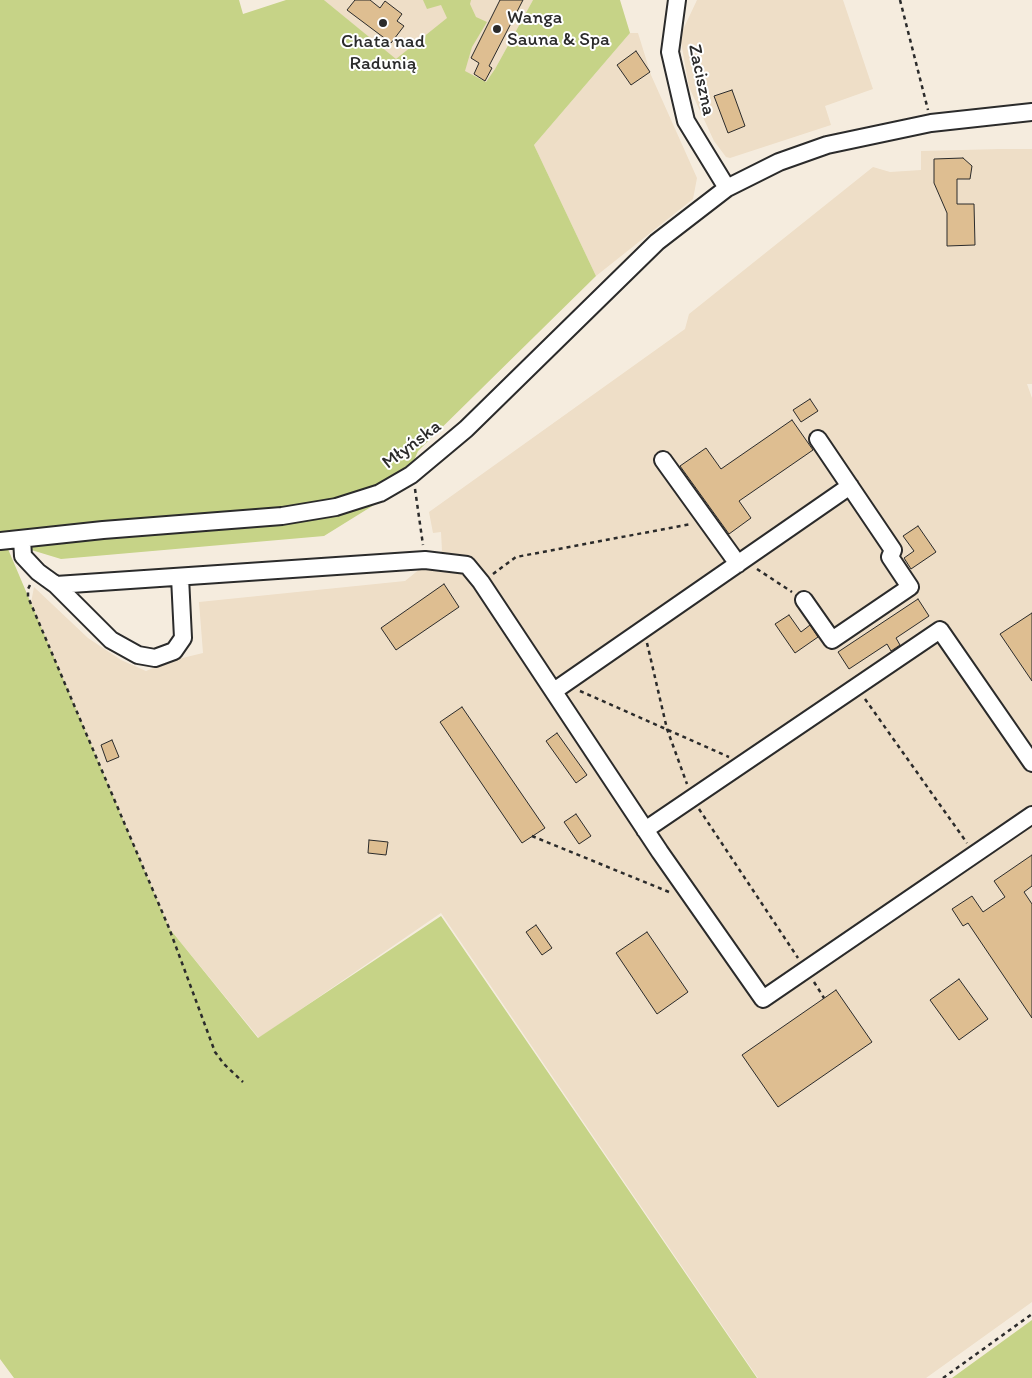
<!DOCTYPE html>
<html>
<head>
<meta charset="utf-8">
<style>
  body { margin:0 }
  canvas { display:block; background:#f5ecde }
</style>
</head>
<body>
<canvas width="1032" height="1378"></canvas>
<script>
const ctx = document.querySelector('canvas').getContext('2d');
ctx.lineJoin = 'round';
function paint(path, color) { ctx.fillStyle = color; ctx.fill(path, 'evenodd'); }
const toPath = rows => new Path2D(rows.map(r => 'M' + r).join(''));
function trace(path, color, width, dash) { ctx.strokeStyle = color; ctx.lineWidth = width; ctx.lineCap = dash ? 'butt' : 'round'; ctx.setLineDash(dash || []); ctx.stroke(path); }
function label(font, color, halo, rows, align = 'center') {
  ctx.font = font + ' Itim,sans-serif'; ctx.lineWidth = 4; ctx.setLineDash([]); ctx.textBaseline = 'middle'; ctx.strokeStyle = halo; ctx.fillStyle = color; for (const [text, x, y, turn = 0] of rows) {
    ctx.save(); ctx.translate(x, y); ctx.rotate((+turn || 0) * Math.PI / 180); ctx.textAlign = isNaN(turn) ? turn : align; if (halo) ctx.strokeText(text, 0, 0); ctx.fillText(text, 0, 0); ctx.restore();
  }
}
const built = toPath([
  [324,0,533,0,495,69,463,115],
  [697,0,843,0,873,89,825,106,831,125,730,158,726,157,714,141,689,87,680,36],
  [630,33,638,33,651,75,697,178,693,199,596,276,534,145],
  [1001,149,1032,149,1032,384,1027,384,1032,398,1032,1302,926,1378,758,1378,441,913,259,1038,169,928,31,603,34,587,88,638,121,660,146,671,170,661,203,653,199,602,405,581,442,551,441,532,433,533,429,512,685,329,689,314,873,167,890,172,921,170,921,151]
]);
const green = toPath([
  [0,0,239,0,243,14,286,0,324,0,396,59,447,18,441,5,427,9,423,0,471,0,470,4,476,17,487,22,472,47,465,71,486,82,495,69,533,0,620,0,630,33,534,145,596,276,418,451,403,487,324,536,61,559,5,542,169,928,258,1038,441,916,757,1378,14,1378,0,1359],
  [1032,1320,1032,1378,952,1378]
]);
const building = toPath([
  [355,0,370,0,380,8,385,1,402,14,397,21,404,26,391,43,347,10,355,0],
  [500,0,523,0,489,66,492,68,485,81,474,74,479,63,471,58,500,0],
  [636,51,650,72,631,85,617,65,636,51],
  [732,90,745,126,728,133,714,96,732,90],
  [963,158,972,166,970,179,957,179,957,204,974,204,975,245,947,246,947,213,934,183,934,159,963,158],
  [810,399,818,411,801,422,793,410,810,399],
  [792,420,813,450,739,501,751,518,729,534,680,466,706,448,721,469,792,420],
  [918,526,936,552,911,569,904,558,914,551,903,536,918,526],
  [444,584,459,607,396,650,381,628,444,584],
  [918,599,929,616,896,638,900,645,891,651,887,644,849,669,838,652,918,599],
  [1032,613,1032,681,1000,634,1032,613],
  [789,615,801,632,810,625,818,637,795,653,775,624,789,615],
  [462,707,545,828,522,843,440,722,462,707],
  [557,733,587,775,576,783,546,741,557,733],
  [112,740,119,757,107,762,101,745,112,740],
  [576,814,591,836,579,844,564,822,576,814],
  [369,840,388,842,386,855,368,853,369,840],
  [1032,855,1032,886,1024,892,1032,904,1032,1018,968,923,963,926,952,909,972,896,983,912,1005,897,994,881,1032,855],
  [536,925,552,948,542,955,526,932,536,925],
  [647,932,688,992,657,1014,616,953,647,932],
  [959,979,988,1019,959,1040,930,1000,959,979],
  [836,990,872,1042,778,1107,742,1055,836,990]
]);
const path = toPath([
  [900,0,928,110],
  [415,489,423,545],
  [757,569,792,592],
  [493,574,516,557,691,524],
  [30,585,28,589,28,597,169,928,215,1052,224,1064,243,1082],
  [647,643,667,729,687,784],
  [580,691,729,757],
  [865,699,967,843],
  [699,809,798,958],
  [532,836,669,892],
  [814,982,824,998],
  [943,1378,1032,1314]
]);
const minor = toPath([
  [677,0,670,52,686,121,727,188],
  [663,460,738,564],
  [22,539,23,556,38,572,56,585,425,560,467,565,481,582,660,852,763,999,1032,815],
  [0,541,103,530,282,516,336,507,380,493,411,475,466,429,657,242,727,188,779,162,827,145,931,123,1032,112],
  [56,585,111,640,138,655,155,658,174,651,183,638,180,577],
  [804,600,832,640,910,587,890,557,893,550,818,439],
  [554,691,850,486],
  [645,830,940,630,1032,763]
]);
const markers = [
  [383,23,5,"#2b2b2b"],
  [497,29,5,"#2b2b2b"]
];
const poiNames = [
  ["Wanga",507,18],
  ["Sauna & Spa",507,40],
  ["Chata nad",383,42,"center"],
  ["Radunią",383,64,"center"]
];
const streetNames = [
  ["Zaciszna",701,80,78],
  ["Młyńska",412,445,-37]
];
paint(built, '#eedec7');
paint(green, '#c6d387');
paint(building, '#debe91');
trace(building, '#2b2b2b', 1);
trace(minor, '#2b2b2b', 20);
trace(path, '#2b2b2b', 2.5, [4, 4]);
trace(minor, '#fff', 16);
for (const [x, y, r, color] of markers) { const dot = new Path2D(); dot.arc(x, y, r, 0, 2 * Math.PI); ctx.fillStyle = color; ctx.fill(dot); trace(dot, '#fff', 2); }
label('19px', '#2b2b2b', '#fff', poiNames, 'left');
label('19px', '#2b2b2b', '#fff', streetNames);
</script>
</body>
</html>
